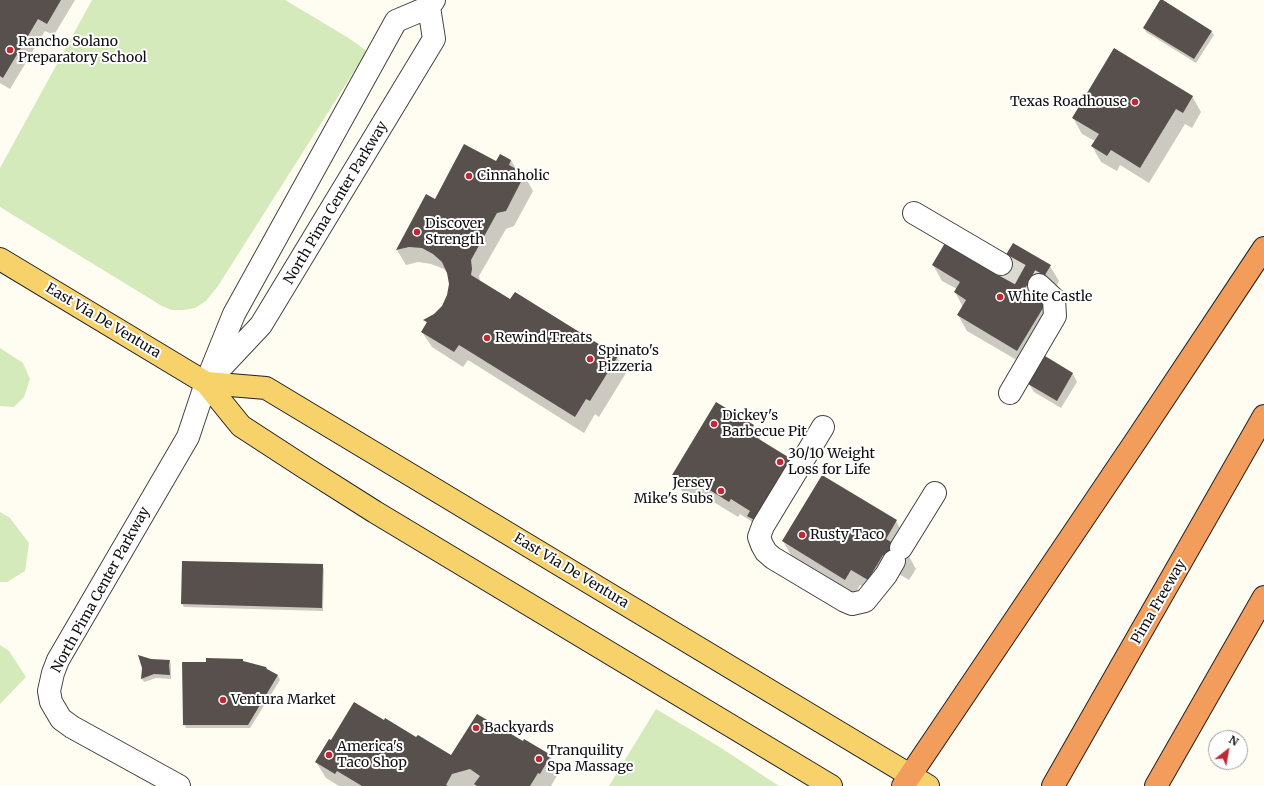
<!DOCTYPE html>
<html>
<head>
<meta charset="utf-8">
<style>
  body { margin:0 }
  #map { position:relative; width:1264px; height:786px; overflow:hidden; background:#fffcf2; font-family:Merriweather,serif }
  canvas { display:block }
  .north { position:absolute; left:1208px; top:730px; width:40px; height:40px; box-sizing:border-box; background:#fff; border:1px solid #9f9f9f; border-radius:50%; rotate:31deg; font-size:11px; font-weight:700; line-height:16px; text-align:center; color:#101010 }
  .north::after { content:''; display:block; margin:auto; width:14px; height:18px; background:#c02833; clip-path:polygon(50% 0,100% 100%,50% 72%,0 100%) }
</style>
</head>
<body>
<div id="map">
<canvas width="1264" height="786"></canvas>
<div class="north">N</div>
</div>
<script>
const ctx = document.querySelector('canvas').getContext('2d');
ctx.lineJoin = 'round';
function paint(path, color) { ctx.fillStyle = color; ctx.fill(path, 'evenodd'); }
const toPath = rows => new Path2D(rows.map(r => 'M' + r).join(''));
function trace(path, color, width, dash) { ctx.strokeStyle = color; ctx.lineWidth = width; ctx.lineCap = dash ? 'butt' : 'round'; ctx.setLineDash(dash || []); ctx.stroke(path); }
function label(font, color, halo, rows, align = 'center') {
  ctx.font = font + ' Merriweather,serif'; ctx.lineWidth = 4; ctx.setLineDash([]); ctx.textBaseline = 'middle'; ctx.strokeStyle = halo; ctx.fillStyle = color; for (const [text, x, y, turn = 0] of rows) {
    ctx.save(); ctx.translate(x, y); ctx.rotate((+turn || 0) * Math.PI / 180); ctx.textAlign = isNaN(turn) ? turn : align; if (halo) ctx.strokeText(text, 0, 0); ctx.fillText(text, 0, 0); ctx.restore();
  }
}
const green = toPath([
  [92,0,285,0,347,37,367,51,218,286,206,301,195,308,183,310,171,310,162,306,0,207,0,168],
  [0,348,23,363,30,379,24,397,14,407,0,406],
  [0,512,10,518,29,543,25,571,7,582,0,582],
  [0,645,9,651,26,677,0,704],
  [656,709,718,746,779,786,609,786]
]);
const shadow = toPath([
  [0,0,75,0,54,35,45,31,10,89,0,83],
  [1144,28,1211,31,1214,35,1196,63,1146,32],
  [1192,96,1201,112,1192,128,1185,124,1149,183,1120,165,1117,171,1101,162,1092,146,1095,141,1082,134,1073,118],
  [511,160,517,171,524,175,533,191,514,226,506,229,479,276,480,281,511,300,515,293,617,357,626,373,599,417,595,414,584,433,468,360,463,367,432,347,422,332,427,324,425,320,434,315,443,306,448,296,450,284,448,274,444,269,431,264,418,262,406,265,397,250,426,195,436,200,496,163],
  [933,265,1050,266,1059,281,1046,305,1054,319,1027,366,967,331,958,315,963,307,955,292,957,289,942,281],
  [1045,357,1073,374,1077,382,1061,408,1034,392,1029,384],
  [753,426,762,442,757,532,751,521,740,514,738,517,704,496,700,502,682,491,673,475],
  [896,521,905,537,907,553,916,569,909,580,892,570,877,595,860,585,855,595,792,557,783,541],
  [322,565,324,569,323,611,184,607,182,604],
  [151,660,169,661,171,664,171,679,156,678,144,682,142,679,143,668],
  [206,663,244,663,267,670,278,676,280,680,250,728,186,728,184,724],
  [385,721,451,756,523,743,550,756,559,772,551,786,339,786,326,778,316,762,331,741]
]);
const building = toPath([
  [0,0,61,0,47,24,38,19,3,78,0,76],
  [1160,0,1163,0,1212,31,1194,59,1143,28],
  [1114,48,1193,96,1183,113,1176,109,1140,168,1111,150,1107,156,1091,146,1099,134,1072,118],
  [464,144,496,161,500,154,511,160,509,165,525,174,506,211,497,213,471,260,472,269,471,275,510,299,515,292,618,356,590,401,586,399,575,417,459,345,454,352,421,332,427,322,423,320,434,314,442,306,447,295,449,284,447,273,442,262,433,254,422,248,409,247,396,250,426,194,435,199],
  [945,243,995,273,1013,243,1051,265,1033,295,1046,303,1017,351,957,315,966,300,954,292,960,282,932,265],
  [1045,356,1073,373,1057,401,1028,384],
  [716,402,754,425,749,433,793,460,756,521,747,516,750,511,731,499,729,502,695,481,691,487,672,475],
  [822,475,897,520,886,539,908,552,900,565,883,555,868,580,851,570,845,580,782,541],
  [182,561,323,564,322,608,181,604],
  [138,655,151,659,170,660,169,665,170,675,154,674,141,679,142,668],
  [206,658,243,659,243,661,266,667,267,669,278,675,248,725,183,725,182,662,206,662],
  [354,702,384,720,385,718,416,737,418,735,451,755,477,714,523,741,524,739,551,755,540,774,538,773,530,786,477,786,474,784,480,776,470,769,452,774,446,785,448,786,362,786,337,771,335,774,315,762,329,739,331,740]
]);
const minorTunnel = toPath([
  [1001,264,1039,285]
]);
const minor = toPath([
  [914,213,1001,264],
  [214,375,261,325,434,39,429,7],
  [1010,393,1055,316,1054,299,1039,285],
  [823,427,763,526,759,537,762,545,766,552,773,558,845,601,852,604,865,601,886,575,894,561],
  [901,548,935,493],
  [179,786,72,727,61,719,51,702,49,691,53,673,58,660,188,437,206,383,234,314,396,21,429,7,434,0]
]);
const major = toPath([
  [0,259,206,383,241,426,304,467,375,512,831,786],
  [206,383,266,388,928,786]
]);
const highway = toPath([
  [903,786,1137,439,1264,248],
  [1053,786,1264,416],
  [1156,786,1264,597]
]);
const markers = [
  [10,50,4,"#c02833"],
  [1135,102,4,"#c02833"],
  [469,176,4,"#c02833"],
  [417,232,4,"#c02833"],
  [1000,297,4,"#c02833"],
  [487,338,4,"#c02833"],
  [590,359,4,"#c02833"],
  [714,424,4,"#c02833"],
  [780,462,4,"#c02833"],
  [721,491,4,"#c02833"],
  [802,535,4,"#c02833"],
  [223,700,4,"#c02833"],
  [476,728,4,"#c02833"],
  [329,755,4,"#c02833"],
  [539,759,4,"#c02833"]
];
const poiNames = [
  ["Rancho Solano",18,42],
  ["Preparatory School",18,58],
  ["Texas Roadhouse",1127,102,"right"],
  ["Cinnaholic",477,176],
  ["Discover",425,224],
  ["Strength",425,240],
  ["White Castle",1008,297],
  ["Rewind Treats",495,338],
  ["Spinato's",598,351],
  ["Pizzeria",598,367],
  ["Dickey's",722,416],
  ["Barbecue Pit",722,432],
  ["30/10 Weight",788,454],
  ["Loss for Life",788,470],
  ["Jersey",713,483,"right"],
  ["Mike's Subs",713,499,"right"],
  ["Rusty Taco",810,535],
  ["Ventura Market",231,700],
  ["Backyards",484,728],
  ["America's",337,747],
  ["Taco Shop",337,763],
  ["Tranquility",547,751],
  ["Spa Massage",547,767]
];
const streetNames = [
  ["North Pima Center Parkway",336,203,-59],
  ["East Via De Ventura",103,321,31],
  ["East Via De Ventura",571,571,31],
  ["North Pima Center Parkway",101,590,-61],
  ["Pima Freeway",1159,602,-60]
];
paint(green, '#d5eabb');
paint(shadow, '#0003');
paint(building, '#58504c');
trace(minorTunnel, '#dbd9d0', 22, [22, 11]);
trace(minor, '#434343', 24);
trace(major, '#212121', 24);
trace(highway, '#212121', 24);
trace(minor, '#fff', 22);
trace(major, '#f7d16a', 22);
trace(highway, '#f39d5c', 22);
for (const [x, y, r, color] of markers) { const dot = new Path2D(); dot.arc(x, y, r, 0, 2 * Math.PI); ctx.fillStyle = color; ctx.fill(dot); trace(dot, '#fff', 1.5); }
label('14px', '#101010', '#fff', poiNames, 'left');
label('14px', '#101010', '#fff', streetNames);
</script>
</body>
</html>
